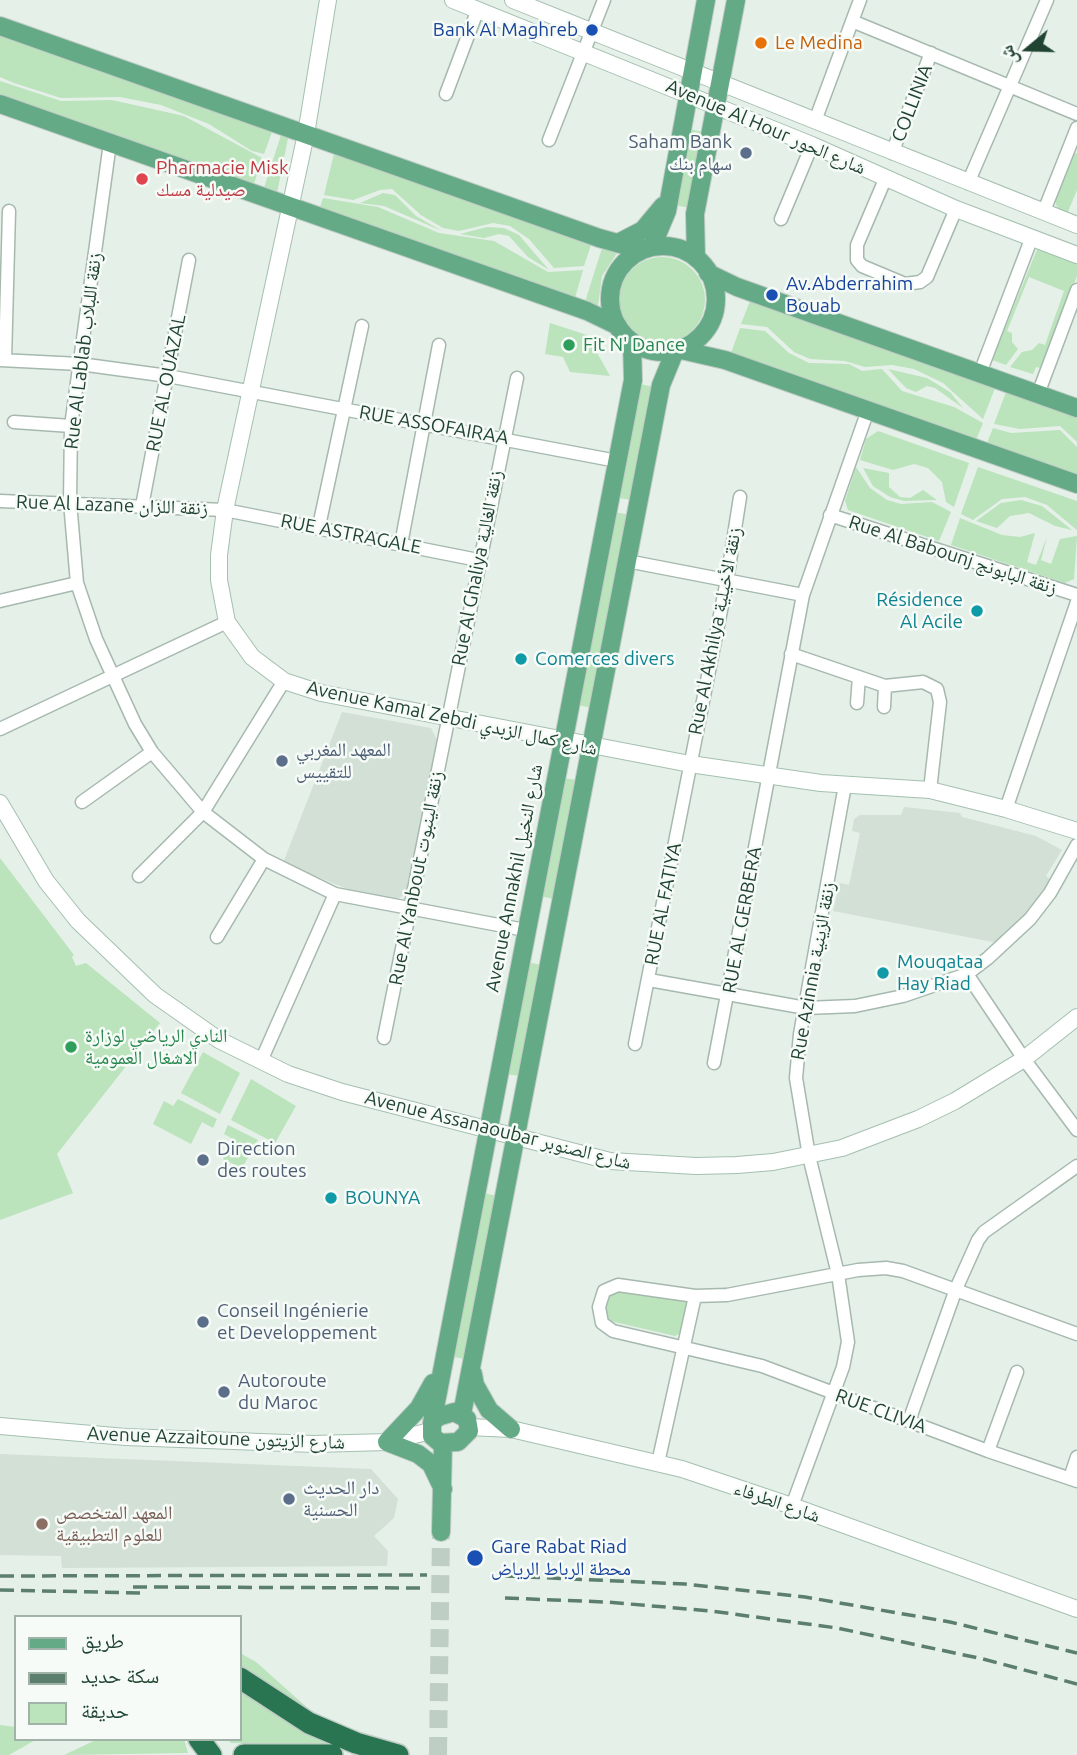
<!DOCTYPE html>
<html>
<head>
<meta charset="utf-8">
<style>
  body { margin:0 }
  #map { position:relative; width:1077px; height:1755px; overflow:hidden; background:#e5f0e8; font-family:Ubuntu,"Noto Naskh Arabic",sans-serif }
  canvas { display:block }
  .legend { position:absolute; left:14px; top:1615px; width:228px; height:126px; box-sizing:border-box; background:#f6fbf7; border:2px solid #a1b2a8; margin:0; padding:9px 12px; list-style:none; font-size:21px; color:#214432 }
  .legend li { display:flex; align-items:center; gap:14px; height:35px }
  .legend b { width:35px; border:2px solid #a1b2a8 }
  .north { position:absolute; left:993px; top:14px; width:70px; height:70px; -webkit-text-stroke:5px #f6fbf7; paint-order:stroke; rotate:251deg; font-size:19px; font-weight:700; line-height:28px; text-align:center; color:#214432 }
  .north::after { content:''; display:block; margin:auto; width:24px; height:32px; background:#214432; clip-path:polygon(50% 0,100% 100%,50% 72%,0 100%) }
</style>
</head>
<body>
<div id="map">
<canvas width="1077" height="1755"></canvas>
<ul class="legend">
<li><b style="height:9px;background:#64aa86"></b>طريق</li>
<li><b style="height:9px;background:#5c7f6d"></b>سكة حديد</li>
<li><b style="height:19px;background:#bbe3bc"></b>حديقة</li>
</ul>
<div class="north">ش</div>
</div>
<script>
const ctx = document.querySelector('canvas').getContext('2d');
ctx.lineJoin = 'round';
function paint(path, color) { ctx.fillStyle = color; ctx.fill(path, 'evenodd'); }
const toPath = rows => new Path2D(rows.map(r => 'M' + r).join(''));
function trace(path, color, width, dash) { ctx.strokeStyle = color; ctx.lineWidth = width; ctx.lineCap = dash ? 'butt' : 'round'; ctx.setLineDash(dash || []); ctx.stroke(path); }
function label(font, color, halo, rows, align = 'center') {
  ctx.font = font + ' Ubuntu,"Noto Naskh Arabic",sans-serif'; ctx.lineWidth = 5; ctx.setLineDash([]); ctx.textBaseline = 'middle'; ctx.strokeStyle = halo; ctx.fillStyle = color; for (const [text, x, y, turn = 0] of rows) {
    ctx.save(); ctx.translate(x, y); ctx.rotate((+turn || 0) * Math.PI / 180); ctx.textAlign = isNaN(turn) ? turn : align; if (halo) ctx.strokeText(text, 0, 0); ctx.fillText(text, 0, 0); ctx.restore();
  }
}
const built = toPath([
  [342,712,431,728,437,740,408,893,393,901,360,894,283,863],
  [904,807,960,813,962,817,1036,836,1062,850,1046,876,1051,880,1026,914,998,943,833,911,840,883,849,885,860,833,852,831,854,819,860,815,901,815],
  [0,1454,371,1469,398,1499,394,1518,374,1536,388,1551,387,1566,62,1568,61,1556,0,1555]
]);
const green = toPath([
  [0,36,272,132,264,154,252,151,209,124,161,105,120,97,61,98,14,83,0,77],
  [0,81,61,101,112,100,184,116,262,158,254,184,0,94],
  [689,129,703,132,689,208,675,205],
  [281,135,288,138,277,193,264,188],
  [1074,152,1077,154,1077,190,1067,214,1058,210,1055,201],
  [334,154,591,245,584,266,554,268,529,239,510,226,493,223,459,231,443,228,421,215,392,189,380,190,353,200,324,195],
  [383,193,395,195,416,216,442,231,384,206,360,203],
  [323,198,378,207,439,233,494,241,548,272,583,270,575,298,320,207],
  [487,227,504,228,519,235,549,270,528,257,509,236,499,234,484,238,460,234],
  [1038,247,1077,258,1077,276,1040,368,1036,367,1033,374,1010,367,1022,352,1032,350,1039,343,1045,345,1064,291,1029,277,1007,331,1012,333,1012,342,1018,349,1006,365,992,360],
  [602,248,617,253,602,276,598,306,585,302],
  '619 300a43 43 0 1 1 86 0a43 43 0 1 1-86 0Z',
  [750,301,995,388,983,419,943,383,914,369,892,365,865,367,845,361,810,359,794,352,767,327,741,324],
  [550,323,587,335,610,376,570,372,563,357,545,354],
  [740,328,765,331,789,353,809,363,849,364,862,371,882,369,902,391,954,407,983,423,976,440,731,353],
  [888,369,927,378,950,392,963,408,935,388,927,386,916,392,906,388],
  [640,384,654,387,632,500,618,498],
  [1006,392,1077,417,1077,442,1060,426,1020,429,994,424],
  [993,428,1011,433,1060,430,1077,447,1077,475,987,443],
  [878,431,969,463,954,507,946,502,942,482,928,468,914,464,893,470,860,460,866,439],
  [856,467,870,488,887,500,901,504,932,502,951,512,939,541,848,510,845,501],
  [978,467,1077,501,1077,530,1047,505,1025,497,1002,499,973,520,961,514],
  [863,468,889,473,889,487,900,497,910,498,923,490,937,500,904,501,890,497,873,486],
  [1021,500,1042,506,1072,530,1055,526,1029,513,1010,516,997,528,976,521,1001,503],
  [615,512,629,515,592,708,578,705],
  [960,518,1002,535,1020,537,1035,533,1027,562,1036,565,1047,537,1041,560,1051,564,1060,539,1077,536,1074,579,1065,583,951,545],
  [563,778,577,780,554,899,540,896],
  [0,858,74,955,72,957,76,966,86,963,160,1023,57,1154,73,1193,0,1220],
  [527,962,541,965,520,1076,505,1074],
  [203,1052,240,1073,220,1114,181,1093],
  [251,1079,296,1106,275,1143,231,1120],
  [178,1099,217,1119,213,1128,202,1122,191,1144,153,1124,164,1101,173,1106],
  [228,1125,258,1140,242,1168,223,1159,233,1139,224,1134],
  [483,1193,497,1196,464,1359,450,1356],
  [617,1291,684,1300,689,1308,683,1332,675,1336,610,1321,605,1313,607,1295],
  [240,1653,256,1662,320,1719,240,1671],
  [240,1684,338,1745,231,1743,227,1739,240,1739],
  [0,1725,16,1727,16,1739,37,1739,9,1755,0,1755],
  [98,1739,184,1739,188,1753,64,1755]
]);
const primaryTunnel = toPath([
  [438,1755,441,1532]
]);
const street = toPath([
  [852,21,1077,114],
  [446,94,478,9],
  [815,121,860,0],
  [549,140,604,0],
  [110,143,71,426,70,502,77,583,96,639,135,724,152,752,203,812,264,859,335,894,525,930],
  [892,153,931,53],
  [886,177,857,245,857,260,862,266,905,284,920,282,927,277,956,209],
  [968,183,1047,0],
  [1044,211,1077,128],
  [781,219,812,145],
  [0,360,80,364,168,376,617,461],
  [5,360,9,211],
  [980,373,1032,237],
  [1038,394,1077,290],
  [14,422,71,426],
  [0,501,225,510,478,560],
  [142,506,189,260],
  [830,515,1077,595],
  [319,526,362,326],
  [401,544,439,345],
  [627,561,803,595],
  [0,601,77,583],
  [791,654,885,686,923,682,937,689,940,702,930,790],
  [857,703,859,677],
  [884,707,885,686],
  [0,729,227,622],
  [82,802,152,752],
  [1006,809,1077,602],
  [139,876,203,812,284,681],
  [217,937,264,859],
  [967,974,1024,1059,1077,1130],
  [649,980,806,1008,855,1006,903,996,967,974,988,958,1030,919,1050,893,1077,845],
  [384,1038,517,378],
  [635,1044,727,580,740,497],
  [261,1061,335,894],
  [714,1063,803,595,868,410],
  [1077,1334,903,1271,886,1268,858,1270,727,1295,695,1296,618,1285,604,1291,599,1307,602,1323,613,1331,762,1366,988,1451,1077,1481],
  [909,1421,956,1289,978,1240,984,1232,1077,1166],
  [988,1451,1017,1372],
  [658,1463,695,1296],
  [1070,1478,1077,1457],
  [792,1506,843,1367,848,1342,838,1274,809,1156,796,1078,800,1034,845,785]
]);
const secondary = toPath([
  [328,0,306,134,225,510,219,555,219,580,227,622,252,657,284,681,321,693,690,764,821,783,930,790,1006,809,1077,831],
  [453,0,812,145,956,209,1077,255],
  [513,0,1077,225],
  [0,803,46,881,78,921,155,995,219,1040,288,1074,342,1092,610,1161,696,1166,737,1165,773,1162,842,1148,918,1119,955,1101,1024,1059,1077,1017],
  [0,1426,126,1437,314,1444,387,1442,430,1431],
  [469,1427,511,1429,682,1469,792,1506,1077,1609]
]);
const primary = toPath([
  [0,26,599,238,642,250],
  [0,104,587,311,618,326],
  [618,243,643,230,663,206],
  '610 299a53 53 0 1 1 106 0a53 53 0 1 1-106 0Z',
  [652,247,667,211,706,0],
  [696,258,695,214,736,0],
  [708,273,737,287,1077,408],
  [681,350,725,360,1077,484],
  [473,1374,475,1385,489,1410,511,1429],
  [433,1383,419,1408,387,1442,418,1454,431,1464,443,1489],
  [454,1412,467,1419,469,1431,458,1442,440,1443,432,1436,432,1423,438,1417,454,1412],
  [462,1414,661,385,675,351],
  [432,1423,633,380,632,342],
  [441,1532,443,1444]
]);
const highway = toPath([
  [240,1678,309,1723,356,1743,398,1755],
  [199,1739,211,1755],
  [244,1755,332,1755]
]);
const rail = toPath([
  [0,1576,427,1575],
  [505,1576,685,1584,805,1597,950,1622,1077,1653],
  [133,1587,426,1588],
  [0,1590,143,1593],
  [505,1598,606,1602,711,1611,837,1628,983,1659,1077,1684]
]);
const markers = [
  [592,30,7,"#1a4fb4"],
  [761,43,7,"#e8710a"],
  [746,153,7,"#5c6f8a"],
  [142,179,7,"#e0444e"],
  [772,295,7,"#1a4fb4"],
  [569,345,7,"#2e9e5b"],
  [977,611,7,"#0f9aa8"],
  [521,659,7,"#0f9aa8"],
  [282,761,7,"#5c6f8a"],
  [883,973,7,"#0f9aa8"],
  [71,1047,7,"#2e9e5b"],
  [203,1160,7,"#5c6f8a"],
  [331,1198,7,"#0f9aa8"],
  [203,1322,7,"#5c6f8a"],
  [224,1392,7,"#5c6f8a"],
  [289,1499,7,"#5c6f8a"],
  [42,1524,7,"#8d6e63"],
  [475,1558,9,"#1a4fb4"]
];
const transitNames = [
  ["Bank Al Maghreb",578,30,"right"],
  ["Av.Abderrahim",786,284],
  ["Bouab",786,306],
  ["Gare Rabat Riad",491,1547],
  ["محطة الرباط الرياض",491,1569]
];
const foodNames = [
  ["Le Medina",775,43]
];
const streetNames = [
  ["COLLINIA",912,103,-69],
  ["Avenue Al Hour شارع الحور",766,127,23],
  ["Rue Al Lablab زنقة اللبلاب",83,351,-83],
  ["RUE AL OUAZAL",166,383,-79],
  ["RUE ASSOFAIRAA",434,425,10],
  ["Rue Al Lazane زنقة اللزان",112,505,2],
  ["RUE ASTRAGALE",351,534,11],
  ["Rue Al Babounj زنقة البابونج",953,555,18],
  ["Rue Al Ghaliya زنقة الغالية",477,568,-79],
  ["Rue Al Akhilya زنقة الأخيلية",715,631,-79],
  ["Avenue Kamal Zebdi شارع كمال الزبدي",452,718,12],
  ["Rue Al Yanbout زنقة الينبوت",416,878,-79],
  ["Avenue Annakhil شارع النخيل",514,878,-79],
  ["RUE AL FATIYA",663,904,-79],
  ["RUE AL GERBERA",742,920,-80],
  ["Rue Azinnia زنقة الزينية",813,971,-80],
  ["Avenue Assanaoubar شارع الصنوبر",498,1130,14],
  ["RUE CLIVIA",881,1411,20],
  ["Avenue Azzaitoune شارع الزيتون",216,1438,2],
  ["شارع الطرفاء",777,1502,19]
];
const serviceNames = [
  ["Saham Bank",732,142,"right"],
  ["سهام بنك",732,164,"right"],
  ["المعهد المغربي",296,750],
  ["للتقييس",296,772],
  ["Direction",217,1149],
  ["des routes",217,1171],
  ["Conseil Ingénierie",217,1311],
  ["et Developpement",217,1333],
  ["Autoroute",238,1381],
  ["du Maroc",238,1403],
  ["دار الحديث",303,1488],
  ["الحسنية",303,1510]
];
const healthNames = [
  ["Pharmacie Misk",156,168],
  ["صيدلية مسك",156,190]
];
const leisureNames = [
  ["Fit N' Dance",583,345],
  ["النادي الرياضي لوزارة",85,1036],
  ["الاشغال العمومية",85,1058]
];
const cultureNames = [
  ["Résidence",963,600,"right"],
  ["Al Acile",963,622,"right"],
  ["Comerces divers",535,659],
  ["Mouqataa",897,962],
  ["Hay Riad",897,984],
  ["BOUNYA",345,1198]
];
const educationNames = [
  ["المعهد المتخصص",56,1513],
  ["للعلوم التطبيقية",56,1535]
];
paint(built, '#d2e0d6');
paint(green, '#bbe3bc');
trace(primaryTunnel, '#becec4', 18, [18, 9]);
trace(street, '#a6b9ae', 15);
trace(secondary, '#a4c0af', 18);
trace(primary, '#c1cbc6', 20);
trace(highway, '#c1cbc6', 24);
trace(street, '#fff', 12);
trace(secondary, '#fff', 16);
trace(primary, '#64aa86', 18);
trace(highway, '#297551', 21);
trace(rail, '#5c7f6d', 3.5, [14, 7]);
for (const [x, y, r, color] of markers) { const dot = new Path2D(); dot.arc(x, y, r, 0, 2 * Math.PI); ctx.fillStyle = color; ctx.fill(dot); trace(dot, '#f6fbf7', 2.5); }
label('19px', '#164399', '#f6fbf7', transitNames, 'left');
label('19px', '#c56008', '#f6fbf7', foodNames, 'left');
label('19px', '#214432', '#f6fbf7', streetNames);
label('19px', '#4e5e75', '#f6fbf7', serviceNames, 'left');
label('19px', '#be3a42', '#f6fbf7', healthNames, 'left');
label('19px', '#27864d', '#f6fbf7', leisureNames, 'left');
label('19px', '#0d838f', '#f6fbf7', cultureNames, 'left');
label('19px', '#785e54', '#f6fbf7', educationNames, 'left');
</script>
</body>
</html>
